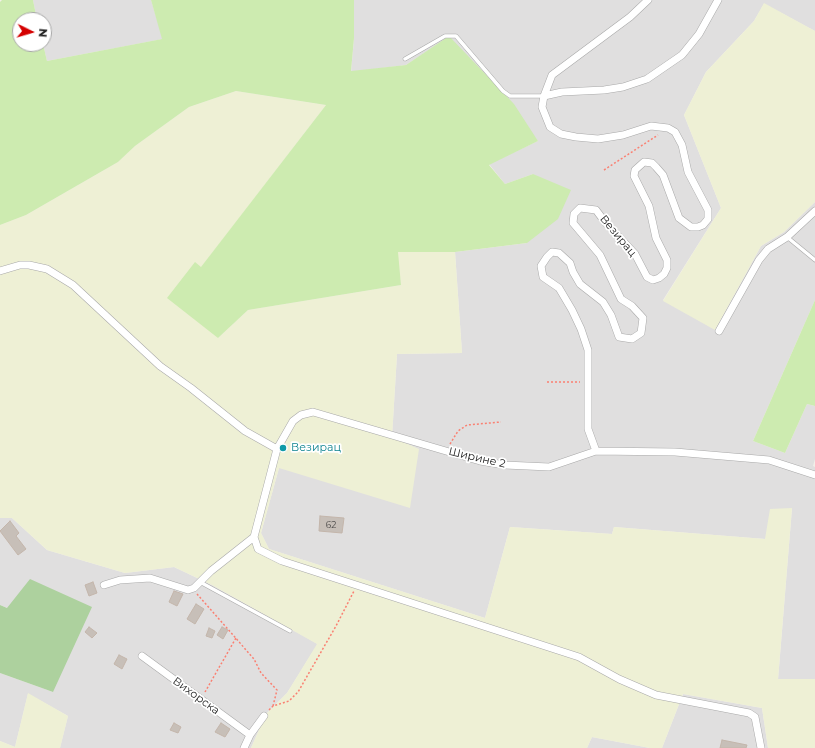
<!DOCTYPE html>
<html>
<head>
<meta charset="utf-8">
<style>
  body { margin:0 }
  #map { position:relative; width:815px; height:748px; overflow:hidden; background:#f2efe9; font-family:Montserrat,sans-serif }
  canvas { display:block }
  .north { position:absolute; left:12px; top:12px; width:40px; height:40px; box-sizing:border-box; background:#fff; border:1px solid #a7a7a7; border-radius:50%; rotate:95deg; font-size:11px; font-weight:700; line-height:16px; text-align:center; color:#222 }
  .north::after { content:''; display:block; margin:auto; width:14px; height:18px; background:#d40000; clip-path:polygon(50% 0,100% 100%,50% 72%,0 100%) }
</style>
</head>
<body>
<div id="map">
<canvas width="815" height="748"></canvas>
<div class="north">N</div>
</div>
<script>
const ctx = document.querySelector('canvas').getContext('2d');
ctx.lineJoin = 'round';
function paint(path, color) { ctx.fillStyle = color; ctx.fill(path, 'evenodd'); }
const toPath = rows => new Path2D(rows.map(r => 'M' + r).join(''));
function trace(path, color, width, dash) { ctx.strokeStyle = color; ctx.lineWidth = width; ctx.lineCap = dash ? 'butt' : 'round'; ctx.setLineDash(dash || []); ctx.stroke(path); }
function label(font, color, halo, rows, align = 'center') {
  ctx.font = font + ' Montserrat,sans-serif'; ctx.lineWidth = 3.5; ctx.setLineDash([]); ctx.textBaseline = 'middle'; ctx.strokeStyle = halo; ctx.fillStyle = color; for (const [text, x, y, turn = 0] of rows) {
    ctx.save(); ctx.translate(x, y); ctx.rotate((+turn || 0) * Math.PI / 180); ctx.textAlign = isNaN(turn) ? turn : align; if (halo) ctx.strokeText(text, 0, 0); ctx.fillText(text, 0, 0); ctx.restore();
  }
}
const residential = toPath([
  [33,0,151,0,163,39,47,61,43,44,44,20,37,20],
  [354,0,815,0,815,31,764,4,754,21,706,72,684,115,721,208,663,300,715,329,761,246,784,232,815,202,815,300,753,441,785,453,807,404,815,406,815,459,813,466,815,467,815,679,778,680,792,508,765,539,614,527,612,534,510,527,485,618,269,549,261,533,279,468,392,437,397,354,462,353,455,252,527,243,533,174,505,184,489,164,538,141,449,37,406,65,351,72,354,38],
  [0,518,12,518,47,550,125,573,174,567,212,585,318,644,287,693,266,714,251,748,60,748,68,716,28,694,15,747,0,741,0,673,53,692,7,608,0,605],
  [683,694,762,708,768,748,662,748],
  [592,737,650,748,587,748]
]);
const farmland = toPath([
  [764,3,815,31,815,202,784,232,761,246,715,330,663,301,721,208,684,115,706,72,754,21],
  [236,91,326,105,201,268,195,263,218,338,248,310,401,285,397,252,455,252,462,353,397,354,392,437,419,449,410,508,279,468,261,533,269,549,485,618,510,527,612,534,614,527,765,539,770,509,792,508,778,679,815,679,815,748,768,748,762,708,683,694,662,748,650,748,592,737,587,748,251,748,266,714,287,693,317,644,212,585,174,567,125,573,47,550,12,518,0,518,0,225,26,215,118,162,135,146,189,107],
  [28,693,68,716,60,748,0,748,0,741,15,747]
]);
const grass = toPath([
  [2,0,33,0,37,20,20,20,20,44,43,44,47,61,162,39,151,0,354,0,354,38,351,71,406,65,449,36,514,104,538,141,489,165,505,184,533,174,571,190,558,219,527,243,455,252,398,252,401,285,248,310,218,338,167,298,195,262,201,267,326,105,236,91,189,107,135,146,118,162,26,215,0,225,0,2],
  [815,300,815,406,807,404,785,453,753,441]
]);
const forest = toPath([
  [30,579,92,607,53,692,0,673,0,605,7,608]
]);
const building = toPath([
  [320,516,344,518,342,533,319,531,320,516],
  [10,521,19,533,16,536,26,549,18,555,0,531,10,521],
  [93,582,97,593,89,596,85,585,93,582],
  [174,591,183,594,177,606,169,602,174,591],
  [196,604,204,609,195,624,187,619,196,604],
  [89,627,97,633,92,638,85,632,89,627],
  [222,627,228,630,223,639,217,635,222,627],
  [209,628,215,631,212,638,206,636,209,628],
  [119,655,127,659,122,669,114,664,119,655],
  [174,723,181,727,178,733,170,730,174,723],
  [221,723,230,729,225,737,215,732,221,723],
  [722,740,747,745,746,748,720,748,722,740]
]);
const path = toPath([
  [604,170,658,135],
  [547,382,580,382],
  [450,444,458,431,467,425,501,422],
  [197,594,254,659,261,673,277,690,273,706],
  [205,692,236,638],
  [269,710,273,706,289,701,298,692,336,626,354,591]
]);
const lane = toPath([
  [405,59,445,36,456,36,503,91,510,96,544,96],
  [787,237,815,260],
  [200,582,290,631]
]);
const street = toPath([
  [544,96,562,92,604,90,623,87,647,79,682,55,699,34,718,0],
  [0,271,20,265,29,265,47,269,73,285,160,366,191,388,245,431,277,449],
  [719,331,759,260,768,249,787,237,815,211],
  [596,451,588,429,588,350,581,329,572,310,559,288,543,277,541,266,547,257,552,252,559,253,570,263,573,272,580,284,603,302,611,315,619,337,632,339,641,333,643,318,632,306,621,299,600,255,573,223,574,214,580,208,596,210,605,222,635,254,647,277,653,280,659,278,664,274,667,268,667,260,656,238,649,206,634,176,635,170,644,162,652,163,656,167,663,175,679,218,691,227,698,227,703,225,708,219,708,210,688,172,682,145,675,132,668,128,651,126,623,135,598,139,576,137,561,134,550,127,542,107,544,96,552,75,630,17,648,0],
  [104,585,120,580,150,578,188,590,194,588,211,571,254,537],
  [142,656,250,735],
  [244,748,250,735,264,716],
  [761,748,755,717,749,713,656,695,619,679,579,657,282,561,258,549,254,537,277,449,293,421,301,415,313,412,480,461,505,465,549,467,596,451,675,452,769,460,815,475]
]);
const markers = [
  [283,448,4,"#0f9aa8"]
];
const numberNames = [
  ["62",331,525]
];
const streetNames = [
  ["Везирац",618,236,50],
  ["Ширине 2",477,458,13],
  ["Вихорска",196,696,36]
];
const cultureNames = [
  ["Везирац",291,448]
];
paint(residential, '#e0dfdf');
paint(farmland, '#eef0d5');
paint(grass, '#cdebb0');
paint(forest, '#add19e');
paint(building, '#c7bfb8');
trace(building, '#c4b6ab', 1);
trace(lane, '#a9a9a9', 4.5);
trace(street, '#a9a9a9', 8);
trace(path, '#fa8072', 1.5, [2, 2]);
trace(lane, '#fff', 3.5);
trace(street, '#fff', 7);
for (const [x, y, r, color] of markers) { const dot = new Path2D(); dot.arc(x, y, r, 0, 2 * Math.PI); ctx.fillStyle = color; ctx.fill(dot); trace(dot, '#fff', 1.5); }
label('9px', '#4b4948', null, numberNames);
label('11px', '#222', '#fff', streetNames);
label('11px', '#0d838f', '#fff', cultureNames, 'left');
</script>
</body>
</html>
